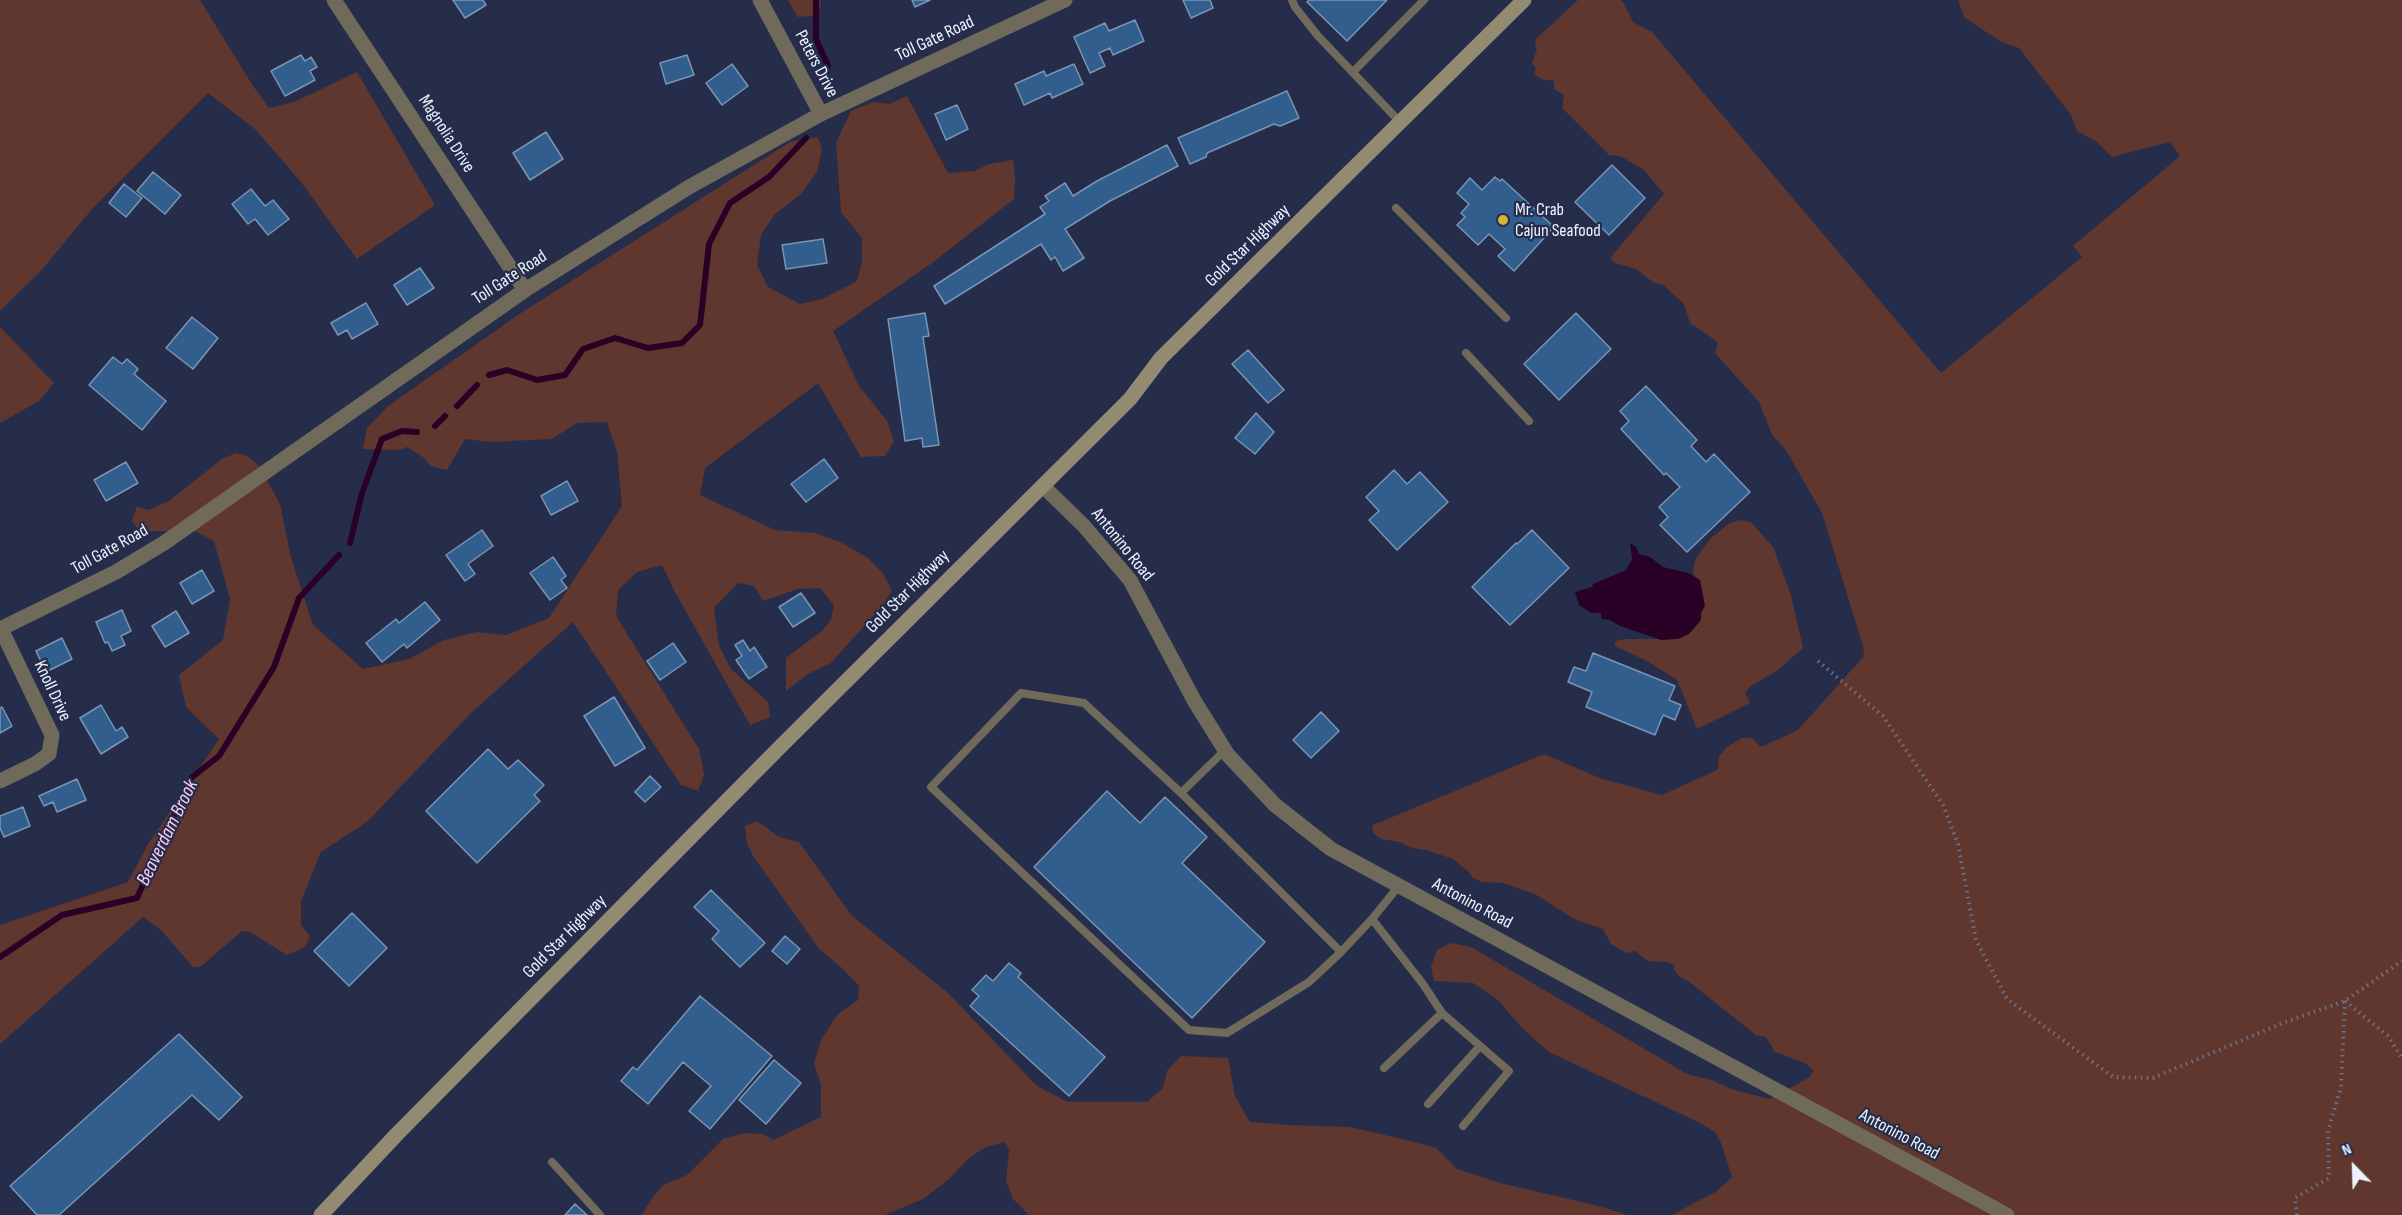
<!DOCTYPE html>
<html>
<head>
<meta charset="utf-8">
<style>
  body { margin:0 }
  #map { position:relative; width:2402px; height:1215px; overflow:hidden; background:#252d4b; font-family:"Sofia Sans Condensed",sans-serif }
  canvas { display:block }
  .north { position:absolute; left:2324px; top:1137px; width:60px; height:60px; -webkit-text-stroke:4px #252d4b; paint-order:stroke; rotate:337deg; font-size:16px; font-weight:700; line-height:24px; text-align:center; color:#eef2fe }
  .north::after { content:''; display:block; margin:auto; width:21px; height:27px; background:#eef2fe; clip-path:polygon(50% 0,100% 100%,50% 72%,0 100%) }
</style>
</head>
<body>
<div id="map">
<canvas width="2402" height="1215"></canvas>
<div class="north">N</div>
</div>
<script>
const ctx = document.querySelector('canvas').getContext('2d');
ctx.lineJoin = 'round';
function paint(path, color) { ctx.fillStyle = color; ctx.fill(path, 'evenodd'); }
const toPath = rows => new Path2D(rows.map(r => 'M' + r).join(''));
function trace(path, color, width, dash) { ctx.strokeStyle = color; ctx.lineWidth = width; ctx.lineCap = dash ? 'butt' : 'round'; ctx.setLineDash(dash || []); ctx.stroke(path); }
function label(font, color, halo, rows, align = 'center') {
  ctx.font = font + ' "Sofia Sans Condensed",sans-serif'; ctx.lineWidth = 4.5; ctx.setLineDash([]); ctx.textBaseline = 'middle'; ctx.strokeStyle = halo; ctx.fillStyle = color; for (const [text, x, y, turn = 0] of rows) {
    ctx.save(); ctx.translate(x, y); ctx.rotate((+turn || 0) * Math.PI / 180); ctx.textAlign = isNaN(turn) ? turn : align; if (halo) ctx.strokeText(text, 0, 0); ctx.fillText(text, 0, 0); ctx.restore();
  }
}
const green = toPath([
  [0,0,200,0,253,86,269,108,294,102,357,72,435,205,357,259,301,182,255,129,208,93,92,209,40,272,0,311],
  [788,0,821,0,820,8,817,13,811,16,798,17],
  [1578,0,1620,0,1623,2,1633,22,1652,32,1941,373,2082,257,2073,246,2180,156,2170,142,2112,157,2097,142,2077,131,2071,115,2019,48,2001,42,1964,17,1958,0,2402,0,2402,1215,1672,1215,1717,1191,1732,1177,1721,1143,1715,1132,1696,1121,1549,1052,1522,1028,1498,1000,1473,983,1434,981,1431,967,1437,950,1450,943,1471,947,1687,1074,1712,1080,1731,1089,1770,1099,1810,1077,1813,1070,1805,1063,1775,1052,1766,1037,1756,1035,1688,981,1681,978,1674,970,1674,965,1666,962,1648,961,1635,951,1626,953,1611,944,1603,929,1574,919,1535,894,1503,883,1482,882,1473,878,1469,872,1453,859,1426,850,1412,848,1400,842,1381,839,1374,834,1372,828,1373,825,1544,754,1602,779,1662,795,1715,771,1718,769,1719,756,1727,747,1742,738,1752,738,1761,747,1798,730,1864,656,1863,646,1822,513,1786,450,1772,435,1759,402,1715,353,1718,342,1690,323,1684,304,1662,284,1654,283,1636,269,1615,263,1610,258,1664,194,1643,169,1620,156,1609,155,1562,108,1564,95,1554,89,1554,81,1541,79,1534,74,1536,69,1532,62,1537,50,1535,47,1536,39],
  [907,96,948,173,975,171,989,164,1013,160,1015,178,1014,199,932,263,833,331,859,386,887,421,894,441,885,456,861,457,818,383,705,468,700,495,775,530,815,533,840,542,868,558,883,573,892,591,882,606,831,663,808,674,786,691,786,658,822,631,831,620,834,605,820,588,798,589,763,601,754,586,738,583,714,608,719,646,731,669,768,702,770,717,750,725,676,594,662,565,637,572,618,590,616,616,699,749,704,775,698,791,681,785,573,622,471,713,368,821,321,852,301,901,301,925,310,936,305,947,287,955,250,932,242,931,200,967,193,967,161,930,143,917,0,1044,0,925,128,882,148,844,219,739,186,707,179,675,223,640,230,599,214,541,195,531,139,531,132,521,137,506,149,510,169,501,222,459,236,453,247,456,258,464,280,504,291,558,313,625,363,669,409,659,444,640,477,632,506,635,549,618,622,506,617,452,607,422,577,423,552,439,491,442,465,439,447,470,431,466,423,457,407,447,399,450,363,449,367,428,388,406,521,313,790,142,818,137,822,149,817,172,801,194,775,214,761,235,757,265,768,287,800,304,822,299,857,281,862,261,862,238,841,212,836,143,851,111,873,102,890,104],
  [0,327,54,383,39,401,0,423],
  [1738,520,1751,522,1773,547,1791,595,1803,648,1778,670,1751,686,1745,693,1750,703,1697,729,1677,680,1647,661,1615,646,1615,641,1626,639,1670,639,1700,615,1703,597,1693,572,1695,560,1709,540,1728,524],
  [757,821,779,837,799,842,851,915,948,993,1037,1086,1068,1102,1147,1102,1163,1088,1167,1071,1181,1056,1228,1058,1235,1096,1250,1122,1289,1125,1350,1127,1402,1139,1436,1148,1457,1169,1500,1183,1603,1207,1627,1215,1029,1215,1013,1199,1006,1181,1009,1150,1005,1142,986,1147,969,1158,948,1180,923,1199,885,1215,642,1215,652,1198,663,1185,687,1175,723,1139,744,1133,763,1134,773,1140,821,1117,821,1085,814,1063,821,1040,837,1015,858,1000,859,986,842,968,819,949,753,856,747,843,745,826]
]);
const water = toPath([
  [1630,543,1636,547,1639,554,1650,557,1663,567,1688,573,1700,580,1705,606,1701,613,1701,620,1689,634,1678,639,1661,640,1620,626,1610,620,1602,619,1601,613,1591,613,1579,605,1575,592,1592,587,1593,584,1626,570,1632,559]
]);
const stream = toPath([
  [816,0,816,39,828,66],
  [489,375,507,370,537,380,565,375,583,349,615,338,648,348,682,343,700,325,709,244,730,203,769,177,806,138],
  [457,406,477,385],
  [435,426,445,416],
  [350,543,362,493,382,439,402,431,417,432],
  [0,957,62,915,137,898,191,778,219,756,274,667,299,598,339,555]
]);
const building = toPath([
  [453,0,483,0,486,5,465,18,453,0],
  [912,0,930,0,915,7,912,0],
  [1183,0,1210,0,1213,8,1191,18,1183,0],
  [1309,0,1387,0,1347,41,1307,2,1309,0],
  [1135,20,1144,41,1113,55,1110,48,1099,53,1105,66,1090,73,1074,37,1105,23,1109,31,1135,20],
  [301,55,305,61,311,57,317,67,310,71,315,80,285,96,271,71,301,55],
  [687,55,694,75,666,84,660,63,687,55],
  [732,64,748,86,722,105,706,83,732,64],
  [1074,64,1083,84,1052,98,1050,93,1024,105,1015,84,1044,71,1046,76,1074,64],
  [1287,91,1299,118,1280,126,1274,124,1207,153,1206,157,1190,164,1178,138,1287,91],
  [957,105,968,129,946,140,935,114,957,105],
  [546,132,563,159,530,180,513,153,546,132],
  [1167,145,1178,166,1110,201,1065,229,1084,258,1063,271,1055,257,1051,260,1041,244,945,304,934,286,1045,214,1040,207,1049,201,1045,196,1065,183,1073,196,1097,181,1167,145],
  [1612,165,1645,198,1609,235,1575,202,1612,165],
  [153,172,181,195,165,214,137,191,153,172],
  [1495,177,1500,181,1502,179,1554,227,1514,271,1498,256,1505,249,1489,234,1478,245,1457,225,1465,217,1461,213,1469,204,1457,193,1470,178,1482,190,1495,177],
  [124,184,142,198,126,217,109,203,124,184],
  [251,189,265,206,273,200,289,219,268,235,255,219,248,224,232,204,251,189],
  [823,239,827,263,786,269,782,245,823,239],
  [420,268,434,288,407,305,394,285,420,268],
  [366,303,378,324,352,339,347,330,338,335,331,323,366,303],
  [925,313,929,336,923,337,939,445,923,447,922,438,905,441,888,319,925,313],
  [1576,313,1611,349,1559,400,1524,364,1576,313],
  [192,317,218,338,193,369,166,348,192,317],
  [1248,350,1284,390,1268,403,1232,364,1248,350],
  [113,357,122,364,127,359,138,369,134,374,166,401,142,430,89,385,113,357],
  [1646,386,1697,440,1691,446,1706,462,1714,454,1750,492,1687,552,1660,525,1668,517,1659,507,1680,487,1666,473,1664,475,1621,429,1629,421,1620,411,1646,386],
  [1256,413,1274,432,1255,454,1235,438,1256,413],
  [824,459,838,478,806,502,791,484,824,459],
  [126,462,138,483,106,501,94,480,126,462],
  [1394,470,1407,484,1420,472,1448,502,1397,550,1369,520,1379,511,1366,497,1394,470],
  [567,481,578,501,551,515,541,496,567,481],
  [482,530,493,546,468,564,475,574,465,581,446,555,482,530],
  [1532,530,1569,568,1510,625,1472,587,1516,543,1517,544,1532,530],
  [553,557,566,576,561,580,567,588,550,600,530,573,553,557],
  [202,570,214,591,192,604,180,583,202,570],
  [801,593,815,613,793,627,779,607,801,593],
  [425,602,440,620,407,648,404,644,382,662,366,643,396,619,399,623,425,602],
  [122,610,131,631,121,636,125,645,112,651,108,642,105,643,96,622,122,610],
  [176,611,189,633,165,647,152,626,176,611],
  [62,638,72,659,46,672,36,651,62,638],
  [743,640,750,651,754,647,767,667,749,679,736,660,742,656,735,645,743,640],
  [673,643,686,662,660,680,647,661,673,643],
  [1593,653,1675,686,1669,700,1681,705,1675,720,1663,715,1655,735,1586,707,1592,692,1568,682,1574,667,1586,671,1593,653],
  [614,697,645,748,615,766,584,716,614,697],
  [101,705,116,731,122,727,128,737,101,754,80,718,101,705],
  [2,707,12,726,0,733,0,708,2,707],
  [1321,712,1339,731,1311,758,1293,740,1321,712],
  [488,749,508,769,518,760,544,785,534,795,540,801,477,863,426,811,488,749],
  [650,776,661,787,645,802,635,792,650,776],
  [77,779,86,800,57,812,53,802,44,806,39,796,77,779],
  [1107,791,1140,823,1165,797,1207,837,1182,863,1265,942,1192,1018,1034,867,1107,791],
  [23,807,30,826,4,837,0,828,0,816,23,807],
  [711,890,765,943,740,967,712,939,719,931,694,907,711,890],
  [352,913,387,948,349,986,314,951,352,913],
  [785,936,800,949,787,964,772,951,785,936],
  [1009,963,1021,973,1018,977,1105,1057,1069,1096,970,1006,979,996,972,990,986,975,993,981,1009,963],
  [700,996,772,1056,710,1129,689,1111,711,1086,683,1062,648,1104,621,1081,633,1067,637,1070,700,996],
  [179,1034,242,1097,219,1120,192,1095,59,1215,37,1215,10,1186,179,1034],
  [774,1060,801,1083,766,1124,739,1100,774,1060],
  [575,1204,587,1215,565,1215,575,1204]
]);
const path = toPath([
  [1818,661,1883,716,1943,805,1958,844,1976,940,2007,999,2113,1077,2153,1078,2285,1022,2345,1001,2402,961],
  [2345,1001,2388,1036,2402,1058],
  [2297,1215,2295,1198,2329,1178,2328,1131,2341,1087,2345,1001]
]);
const service = toPath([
  [1292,0,1295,7,1318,36,1400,122],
  [1354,71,1424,0],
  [1396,208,1506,318],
  [1466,353,1529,421],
  [1225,750,1181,793,1341,952,1372,919,1398,887],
  [1181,793,1084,703,1021,693,931,787,1189,1030,1227,1033,1309,982,1341,952],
  [1372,919,1423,984,1442,1013,1509,1071,1463,1126],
  [1384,1068,1442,1013],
  [1428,1104,1480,1046],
  [552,1162,600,1215]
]);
const minor = toPath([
  [334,0,525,290],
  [760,0,821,114],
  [1043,486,1084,526,1130,580,1195,702,1228,755,1275,805,1331,849,2007,1215],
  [0,629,116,572,164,543,525,290,689,187,821,114,1065,0],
  [0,781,35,764,49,754,52,735,1,629]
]);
const secondary = toPath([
  [321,1215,398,1133,782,745,1130,399,1161,358,1524,0]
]);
const markers = [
  [1503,220,6,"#d9b334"]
];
const streetNames = [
  ["Toll Gate Road",935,39,-25],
  ["Peters Drive",816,64,62],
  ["Magnolia Drive",446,134,57],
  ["Gold Star Highway",1248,246,-44],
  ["Toll Gate Road",510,278,-33],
  ["Antonino Road",1122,545,51],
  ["Toll Gate Road",110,550,-29],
  ["Gold Star Highway",908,592,-45],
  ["Knoll Drive",52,691,65],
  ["Antonino Road",1472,904,28],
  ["Gold Star Highway",565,937,-45],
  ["Antonino Road",1899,1135,28]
];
const poiNames = [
  ["Mr. Crab",1515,210],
  ["Cajun Seafood",1515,231]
];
const waterNames = [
  ["Beaverdam Brook",168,833,-64]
];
paint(green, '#5f372f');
paint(water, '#290026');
trace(stream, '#290026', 6);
paint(building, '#315e8d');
trace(building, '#7a95b4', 1.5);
trace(path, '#6c728a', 4, [1.5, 4.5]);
trace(service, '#6f6a5a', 8);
trace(minor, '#6f6a5a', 15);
trace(secondary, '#938b71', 15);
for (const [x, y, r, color] of markers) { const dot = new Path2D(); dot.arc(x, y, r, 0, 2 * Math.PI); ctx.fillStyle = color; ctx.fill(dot); trace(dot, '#252d4b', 2); }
label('18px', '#eef2fe', '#252d4b', streetNames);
label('18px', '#eef2fe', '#252d4b', poiNames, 'left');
label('italic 20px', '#fccdf4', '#252d4b', waterNames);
</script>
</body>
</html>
